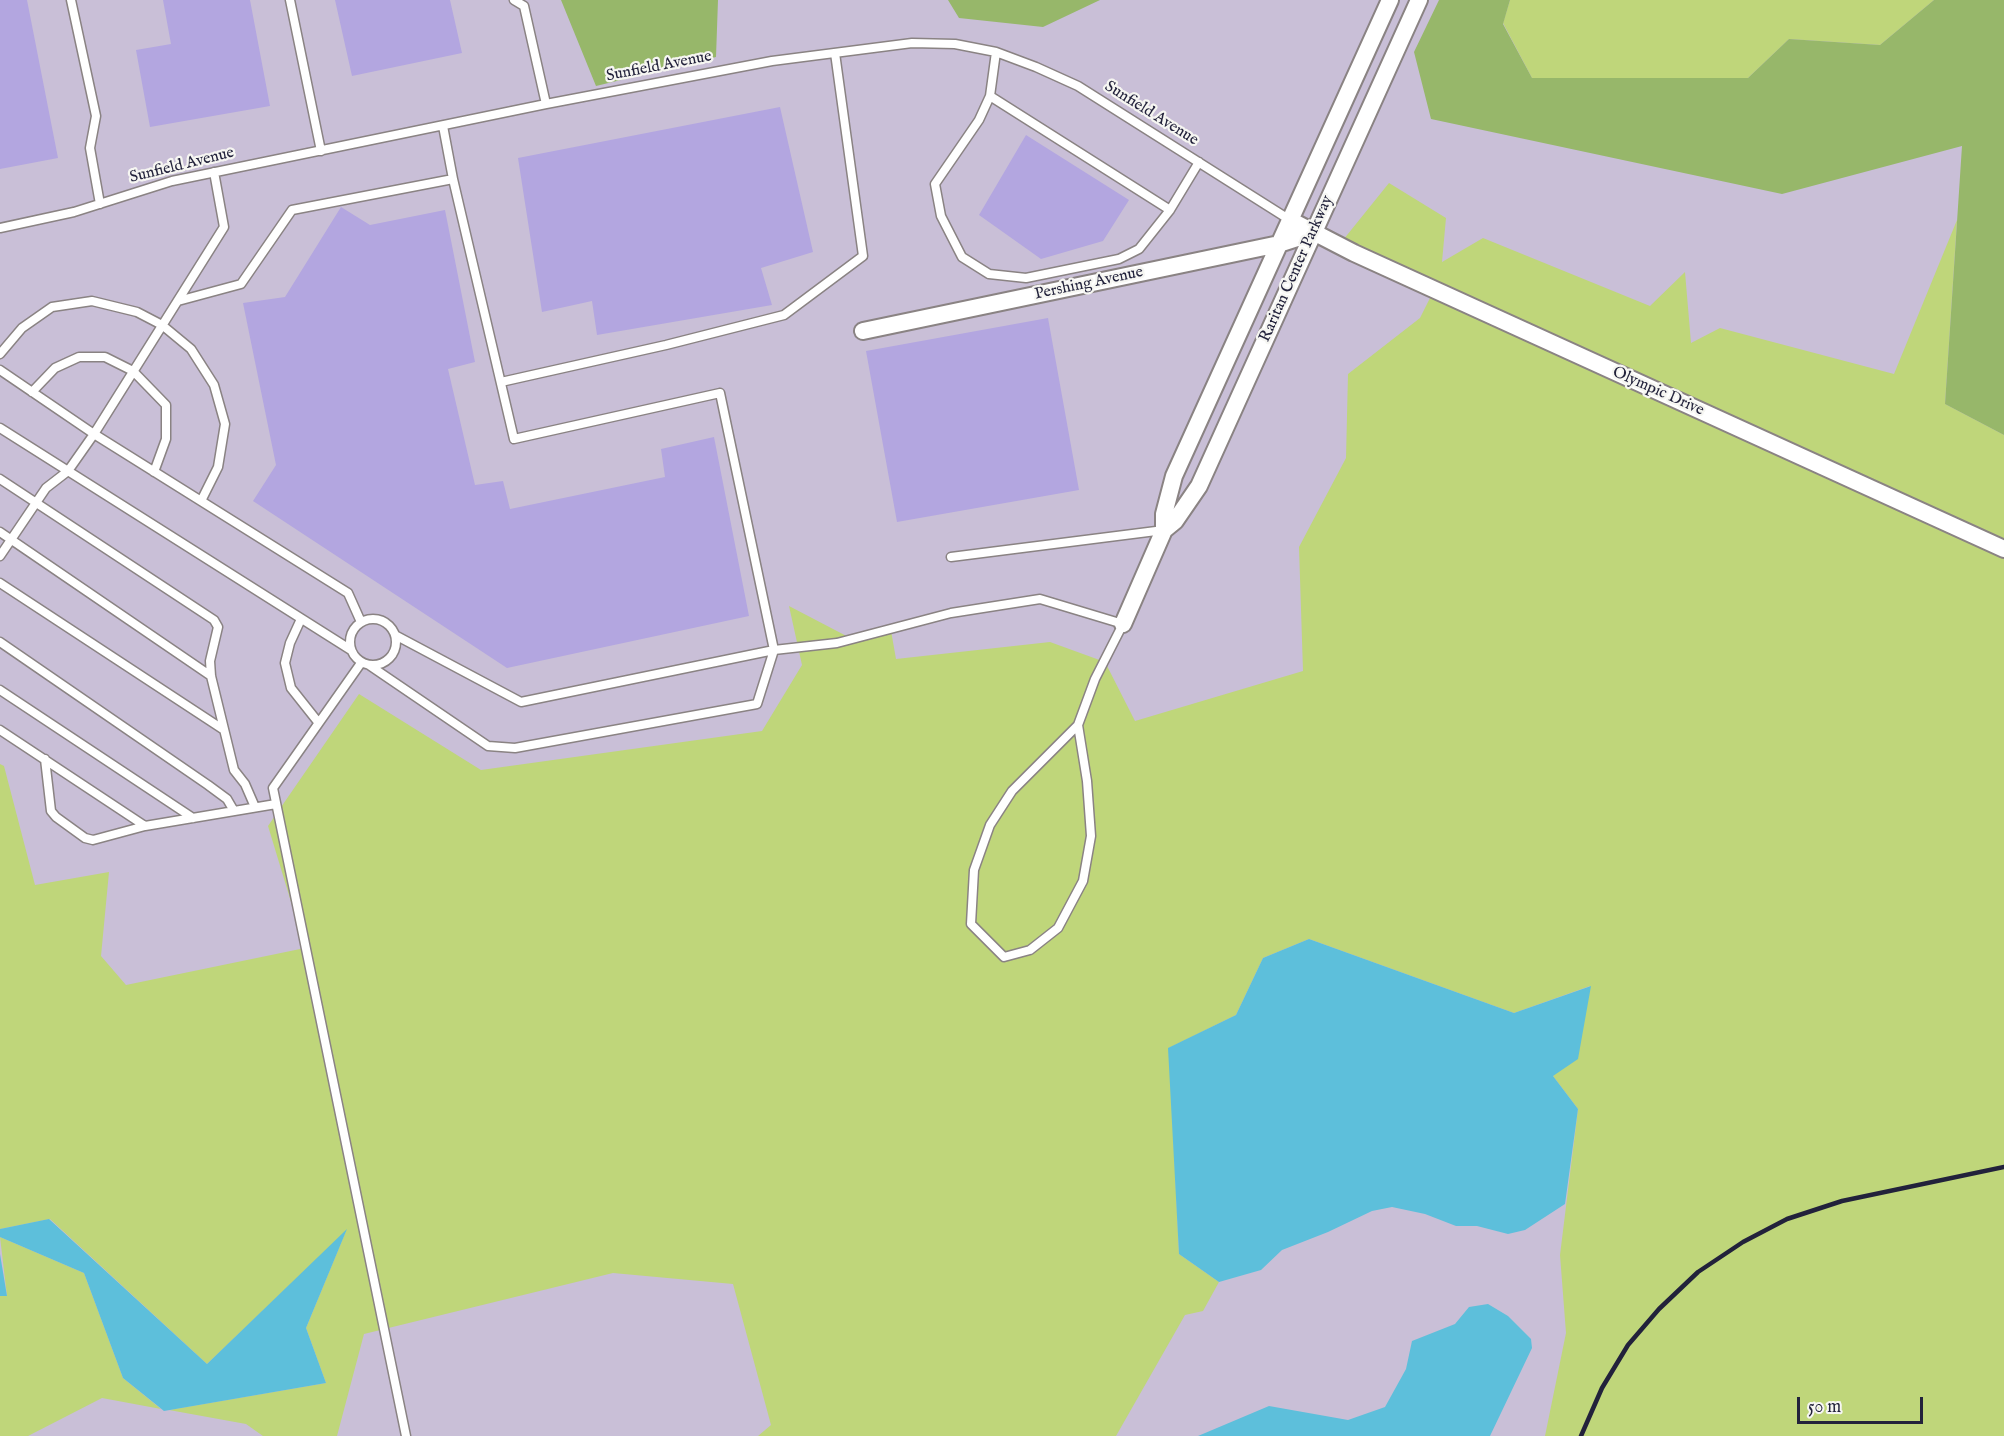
<!DOCTYPE html>
<html>
<head>
<meta charset="utf-8">
<style>
  body { margin:0 }
  #map { position:relative; width:2004px; height:1436px; overflow:hidden; background:#f2e4cb; font-family:"IM FELL English",serif }
  canvas { display:block }
  .scale { position:absolute; left:1797px; top:1397px; width:126px; height:27px; box-sizing:border-box; border:3px solid #22223b; border-top:0; padding-left:8px; font-size:18px; line-height:21px; white-space:nowrap; color:#22223b; -webkit-text-stroke:4px #f6f6f2; paint-order:stroke }
</style>
</head>
<body>
<div id="map">
<canvas width="2004" height="1436"></canvas>
<div class="scale">50 m</div>
</div>
<script>
const ctx = document.querySelector('canvas').getContext('2d');
ctx.lineJoin = 'round';
function paint(path, color) { ctx.fillStyle = color; ctx.fill(path, 'evenodd'); }
const toPath = rows => new Path2D(rows.map(r => 'M' + r).join(''));
function trace(path, color, width, dash) { ctx.strokeStyle = color; ctx.lineWidth = width; ctx.lineCap = dash ? 'butt' : 'round'; ctx.setLineDash(dash || []); ctx.stroke(path); }
function label(font, color, halo, rows, align = 'center') {
  ctx.font = font + ' "IM FELL English",serif'; ctx.lineWidth = 4.5; ctx.setLineDash([]); ctx.textBaseline = 'middle'; ctx.strokeStyle = halo; ctx.fillStyle = color; for (const [text, x, y, turn = 0] of rows) {
    ctx.save(); ctx.translate(x, y); ctx.rotate((+turn || 0) * Math.PI / 180); ctx.textAlign = isNaN(turn) ? turn : align; if (halo) ctx.strokeText(text, 0, 0); ctx.fillText(text, 0, 0); ctx.restore();
  }
}
const industrial = toPath([
  [0,0,2004,0,2004,1436,0,1436]
]);
const green = toPath([
  [1510,0,1934,0,1880,45,1789,39,1748,78,1532,78,1503,23],
  [1389,183,1446,218,1442,262,1483,238,1650,306,1685,272,1691,343,1720,328,1894,374,1957,220,1945,404,2004,435,2004,1436,1545,1436,1566,1333,1560,1255,1578,1109,1553,1076,1590,986,1514,1013,1309,939,1263,958,1236,1015,1169,1048,1179,1254,1219,1282,1203,1311,1185,1315,1116,1436,758,1436,771,1425,733,1284,613,1273,364,1334,337,1436,263,1436,246,1424,169,1410,326,1383,306,1328,346,1231,207,1364,50,1219,0,1229,0,764,4,766,35,885,109,872,101,956,126,985,305,948,268,826,359,694,481,770,762,731,802,665,789,606,856,641,890,625,896,659,1050,642,1105,662,1135,721,1303,671,1299,547,1346,458,1348,374,1420,318,1431,296,1335,250],
  [0,1237,84,1273,123,1378,161,1409,102,1398,28,1436,0,1436,0,1296,7,1296]
]);
const forest = toPath([
  [561,0,718,0,716,57,596,86],
  [948,0,1100,0,1043,27,959,18],
  [1439,0,1510,0,1503,24,1532,78,1748,78,1789,39,1880,45,1934,0,2004,0,2004,435,1945,404,1962,146,1782,194,1431,119,1414,52]
]);
const water = toPath([
  [1309,939,1514,1013,1591,986,1578,1059,1553,1076,1578,1109,1565,1204,1525,1230,1508,1234,1477,1226,1456,1226,1425,1214,1392,1207,1372,1211,1328,1232,1282,1250,1261,1270,1219,1282,1179,1254,1168,1048,1236,1015,1263,958],
  [49,1219,207,1364,347,1229,306,1328,326,1383,164,1411,123,1378,84,1273,0,1237,0,1229],
  [0,1254,7,1296,0,1296],
  [1488,1304,1508,1316,1531,1339,1532,1348,1490,1436,1198,1436,1269,1406,1348,1420,1385,1407,1406,1369,1412,1341,1455,1324,1469,1307]
]);
const building = toPath([
  [0,0,27,0,58,158,0,169],
  [163,0,250,0,270,106,150,127,136,50,171,44],
  [335,0,450,0,462,53,352,76],
  [780,107,813,252,761,268,772,305,597,335,592,301,542,312,518,158],
  [1026,135,1129,200,1103,241,1041,259,979,215],
  [341,207,370,225,445,210,475,362,448,369,475,485,503,481,510,509,665,477,661,449,714,437,749,616,507,668,253,501,276,465,243,303,285,297],
  [1048,318,1079,490,897,522,866,351]
]);
const lane = toPath([
  [71,0,96,116,90,148,100,204],
  [290,0,321,151],
  [514,0,524,6,546,104],
  [996,52,990,96,979,120,935,184,941,216,962,257,989,274,1026,278,1119,259,1139,249,1170,210,1199,162],
  [990,96,1170,210],
  [0,228,74,212,172,181,546,104,772,61,912,43,955,44,996,52,1036,67,1078,86,1290,220],
  [178,301,241,284,292,210,453,179],
  [0,354,22,328,52,307,92,301,137,312,162,325,191,349,214,385,225,424,218,467,201,501],
  [0,370,94,434,348,593,361,622],
  [501,382,666,345,784,315,863,256,835,53],
  [32,392,55,368,79,357,105,357,133,371,166,405,166,439,154,472],
  [0,428,351,650],
  [0,479,214,620,218,627,210,661,211,676,234,770,245,784,255,807],
  [0,532,211,676],
  [0,556,46,488,68,471,94,434,224,227,214,172],
  [951,557,1164,530],
  [0,583,224,730],
  '350 642a23 23 0 1 1 46 0a23 23 0 1 1-46 0Z',
  [301,619,290,643,285,663,291,688,318,722],
  [395,635,521,702,774,650,720,393,514,439,453,179,443,126],
  [0,642,208,785,227,799,234,811],
  [361,663,273,788,406,1436],
  [369,665,488,746,515,748,757,704,774,650,837,643,951,613,1040,599,1123,624,1095,679,1078,725,1012,791,990,825,974,870,971,924,1004,957,1030,950,1058,928,1083,881,1091,836,1087,781,1078,725],
  [0,690,193,818],
  [0,730,145,826,276,804],
  [45,759,51,811,56,817,85,838,93,840,145,826]
]);
const street = toPath([
  [1290,220,1354,253,2004,549],
  [863,331,1279,244,1313,233],
  [1164,530,1175,521,1199,486,1419,0],
  [1123,624,1164,530,1164,514,1174,476,1390,0]
]);
const rail = toPath([
  [1581,1436,1602,1388,1628,1345,1659,1309,1698,1272,1743,1242,1787,1219,1842,1201,2004,1167]
]);
const streetNames = [
  ["Sunfield Avenue",659,67,-11],
  ["Sunfield Avenue",1151,114,32],
  ["Sunfield Avenue",182,166,-14],
  ["Raritan Center Parkway",1297,269,-66],
  ["Pershing Avenue",1089,284,-12],
  ["Olympic Drive",1658,392,24]
];
paint(industrial, '#c9bfd7');
paint(green, '#bfd67a');
paint(forest, '#97b76a');
paint(water, '#5dbfdb');
paint(building, '#b3a6e0');
trace(lane, '#8a8383', 11);
trace(street, '#8a8383', 20);
trace(lane, '#fff', 8);
trace(street, '#fff', 16);
trace(rail, '#22223b', 4.5);
label('16px', '#22223b', '#f6f6f2', streetNames);
</script>
</body>
</html>
